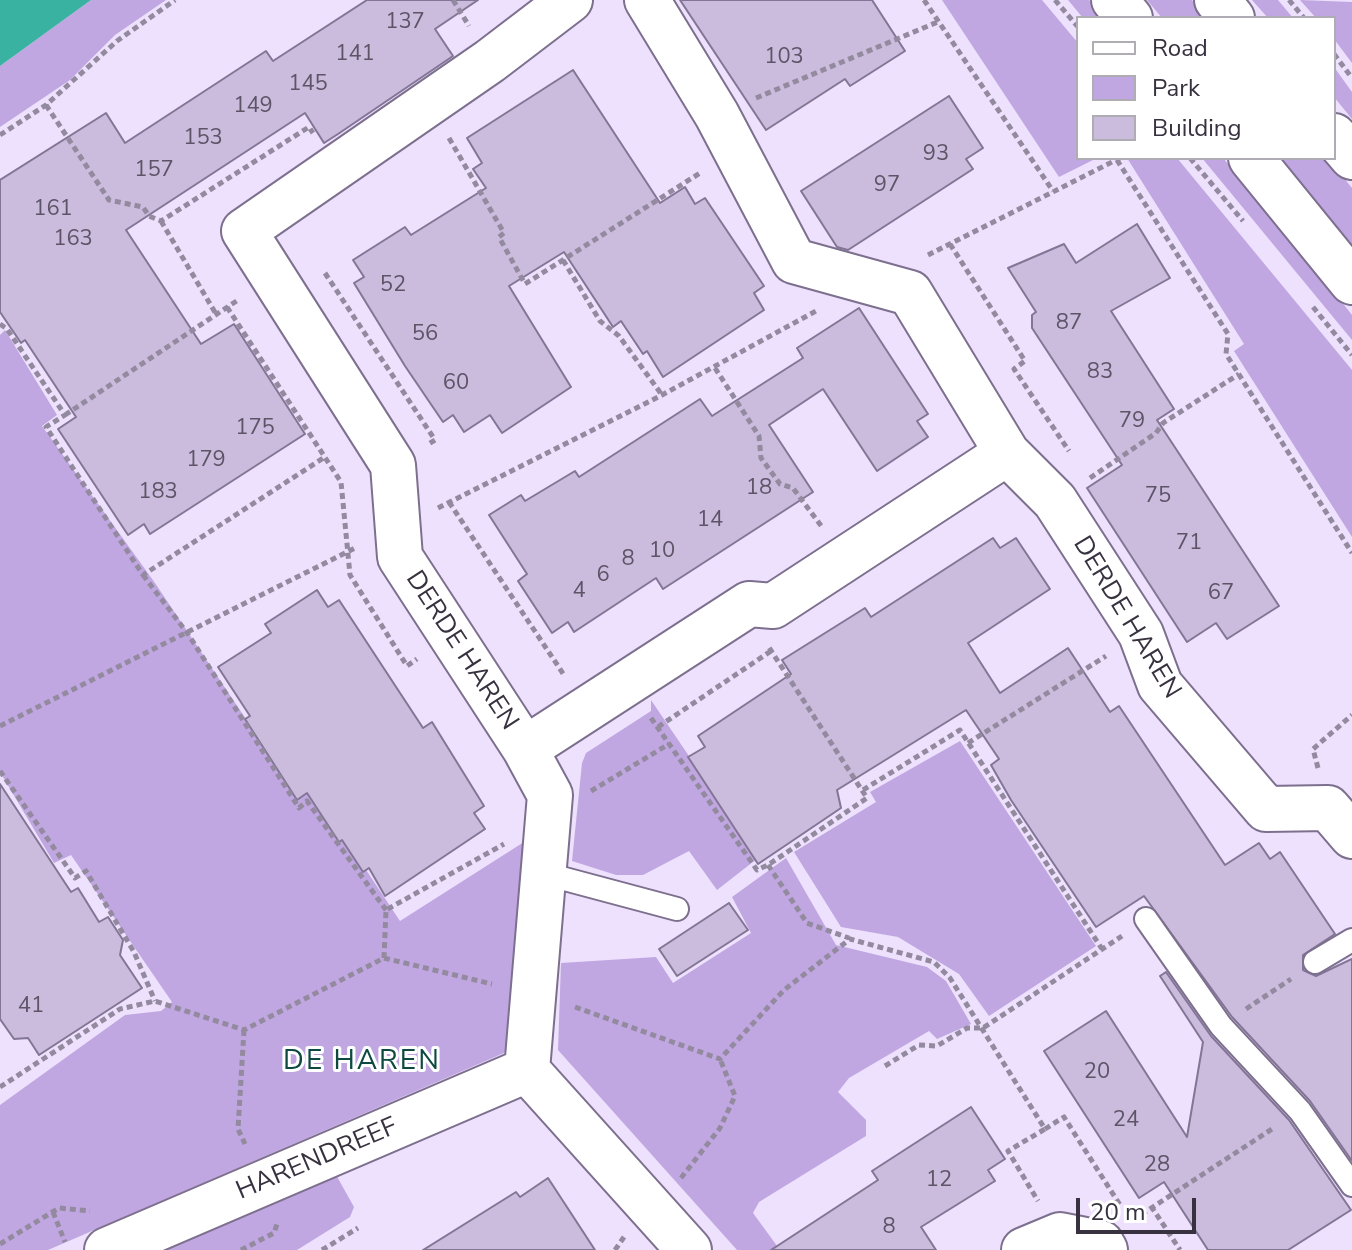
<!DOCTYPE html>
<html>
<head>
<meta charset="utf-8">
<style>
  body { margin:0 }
  #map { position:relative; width:1352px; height:1250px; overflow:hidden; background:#ede1fd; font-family:"Nunito Sans",sans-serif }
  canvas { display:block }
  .legend { position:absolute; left:1076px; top:16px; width:260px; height:144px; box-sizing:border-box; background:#fff; border:2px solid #afadb3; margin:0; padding:10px 14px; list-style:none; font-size:24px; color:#383240 }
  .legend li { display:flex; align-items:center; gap:16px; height:40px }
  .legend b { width:40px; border:2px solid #afadb3 }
  .scale { position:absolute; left:1076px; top:1198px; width:120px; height:36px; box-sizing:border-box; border:4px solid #383240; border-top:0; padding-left:10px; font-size:24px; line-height:28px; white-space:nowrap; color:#383240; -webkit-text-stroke:6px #fff; paint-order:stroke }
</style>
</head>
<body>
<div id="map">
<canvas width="1352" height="1250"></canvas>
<ul class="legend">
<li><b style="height:10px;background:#fff"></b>Road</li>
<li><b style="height:22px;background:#c1a7e1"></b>Park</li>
<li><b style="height:22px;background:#cbbcde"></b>Building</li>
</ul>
<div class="scale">20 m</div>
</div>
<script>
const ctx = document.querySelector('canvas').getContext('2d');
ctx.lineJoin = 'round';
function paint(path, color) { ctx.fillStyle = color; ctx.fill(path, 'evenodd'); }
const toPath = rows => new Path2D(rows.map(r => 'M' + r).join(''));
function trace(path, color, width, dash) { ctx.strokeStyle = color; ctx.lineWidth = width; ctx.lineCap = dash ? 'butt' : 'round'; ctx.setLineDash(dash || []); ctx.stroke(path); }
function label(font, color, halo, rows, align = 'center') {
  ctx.font = font + ' "Nunito Sans",sans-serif'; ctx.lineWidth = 6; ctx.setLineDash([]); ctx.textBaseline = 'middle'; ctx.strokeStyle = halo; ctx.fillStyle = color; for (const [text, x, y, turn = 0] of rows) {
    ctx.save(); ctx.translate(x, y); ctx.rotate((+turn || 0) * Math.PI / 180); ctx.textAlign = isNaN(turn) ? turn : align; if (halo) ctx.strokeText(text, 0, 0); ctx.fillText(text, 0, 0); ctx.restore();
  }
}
const green = toPath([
  [91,0,166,0,115,35,70,80,0,127,0,66],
  [942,0,1042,0,1078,43,1078,158,1097,158,1059,177],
  [1068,0,1089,0,1105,18,1083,18],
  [1147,0,1192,0,1207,18,1162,18],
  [1252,0,1278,0,1293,18,1268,18],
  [1300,0,1352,2,1352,63,1334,39,1334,18,1316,18],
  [1334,67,1352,92,1352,119,1334,97],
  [1127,158,1177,158,1352,370,1352,537,1234,351,1244,344],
  [1202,158,1223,158,1284,229,1352,315,1352,340],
  [1281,158,1327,158,1352,188,1352,245],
  [5,330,57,415,42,426,155,583,292,788,311,787,400,921,535,835,515,1034,504,1053,48,1250,0,1250,0,1105,125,1015,161,1011,172,1002,71,855,54,863,0,772,0,335],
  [651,700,758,858,717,890,689,851,643,875,616,875,572,861,582,763,586,753,651,711],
  [960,741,1096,946,989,1016,959,974,898,937,841,927,794,852,876,802,870,792],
  [786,858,836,945,927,967,946,981,971,1024,937,1039,929,1031,849,1078,838,1092,866,1120,866,1136,759,1202,753,1213,780,1250,737,1250,558,1050,561,963,656,957,673,983,751,933,732,897],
  [335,1173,354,1207,350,1217,297,1250,160,1250]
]);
const water = toPath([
  [0,0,91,0,0,66]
]);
const building = toPath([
  [367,0,478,0,435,29,453,56,338,134,324,143,305,113,126,230,201,344,234,324,305,434,150,534,144,524,128,535,58,429,76,417,25,340,21,343,0,312,0,180,106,113,125,143,266,51,273,61,367,0],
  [680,0,872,0,905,51,850,86,845,79,766,130,680,0],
  [573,70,660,203,685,187,695,204,705,198,764,286,754,293,764,310,663,377,647,351,643,354,621,321,613,327,564,252,509,286,571,387,502,433,490,415,464,432,453,415,443,422,405,366,354,283,364,277,353,260,405,227,411,235,486,188,473,169,482,163,467,138,573,70],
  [949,96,983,148,966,159,973,169,848,250,837,247,801,191,949,96],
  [1137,224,1170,278,1111,311,1174,409,1157,420,1279,606,1227,639,1216,623,1187,642,1087,488,1122,465,1032,328,1032,315,1036,312,1008,268,1064,244,1076,263,1137,224],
  [859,308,928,414,917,421,928,437,877,471,823,389,769,425,813,492,663,589,656,578,574,632,568,622,552,633,518,581,527,574,489,515,521,495,525,501,575,471,579,477,700,399,712,416,803,358,797,348,859,308],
  [993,538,1000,548,1016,538,1050,589,968,643,1000,693,1068,648,1110,712,1119,706,1225,865,1259,843,1270,859,1280,852,1335,934,1303,955,1303,970,1316,976,1352,959,1352,1161,1310,1101,1232,1017,1144,896,1096,927,1011,800,991,765,999,759,966,710,837,790,841,808,758,864,688,757,705,747,698,736,791,674,782,660,865,608,871,617,993,538],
  [317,590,328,607,339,600,423,728,432,722,484,806,474,813,485,829,385,896,369,868,363,872,342,840,339,842,307,793,297,800,245,719,250,716,218,667,271,633,265,624,317,590],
  [0,784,71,892,78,888,99,922,108,917,123,940,120,955,142,988,39,1055,28,1038,14,1039,0,1019,0,784],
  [729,903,748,930,677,976,659,949,729,903],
  [1166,972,1211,1036,1289,1120,1351,1210,1288,1250,1208,1250,1164,1182,1139,1198,1044,1051,1106,1011,1187,1137,1203,1042,1160,976,1166,972],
  [971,1107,1005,1159,988,1170,995,1181,921,1227,936,1250,771,1250,878,1180,872,1171,971,1107],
  [548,1178,595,1250,423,1250,516,1192,520,1197,548,1178]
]);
const path = toPath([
  [453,0,469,26],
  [924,0,1053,191],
  [1055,0,1078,27],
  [1289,0,1304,18],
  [1334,54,1352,78],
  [756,98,940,21],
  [46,105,109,200,143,207,149,216,161,221,309,127,313,133],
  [0,135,46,105,117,41,175,0],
  [449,138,504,233,499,237,525,284,700,173],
  [1190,158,1243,221],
  [1117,160,1228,334,1226,354,1352,553],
  [161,221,216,314],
  [950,244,1025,361,1014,369,1069,451],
  [928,255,1120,158],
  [563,260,600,321,619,336,662,395],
  [325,273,435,440,427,445],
  [227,307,341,482,350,575,407,666,417,659],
  [1313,307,1352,355],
  [0,324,7,329,65,415,46,427,143,575,325,457],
  [715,368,759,436,761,458,780,484,793,488,822,527],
  [65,415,238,300],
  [1090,478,1156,433,1163,423,1239,374],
  [449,502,564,675],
  [438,508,662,395,816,311],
  [143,575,188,634,299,808,307,801,386,910],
  [651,718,757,870,768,865,867,798,768,646],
  [0,726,357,547],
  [658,727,771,651],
  [968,743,1106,656],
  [1318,768,1313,749,1352,715],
  [0,771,75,878,86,871,134,952,155,1001],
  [863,790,960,730,1102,949],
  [591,791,669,744],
  [768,865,807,923,849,938],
  [384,958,492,984],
  [575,1007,720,1059,784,990,850,939,934,962,950,978,1045,1129,1008,1151,1038,1201],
  [1246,1009,1291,979],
  [244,1030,238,1129,245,1144],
  [885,1066,919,1045,937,1046,967,1028,983,1028,1122,936],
  [0,1087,120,1009,155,1001,244,1030,384,958,386,910,504,844],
  [1045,1129,1064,1117,1120,1205],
  [681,1178,720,1128,735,1096,720,1059],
  [1151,1206,1180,1250],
  [53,1212,65,1242],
  [1133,1220,1275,1127],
  [0,1244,59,1208,90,1211],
  [241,1250,274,1233,277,1224],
  [322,1250,358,1228],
  [615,1250,624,1237]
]);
const lane = toPath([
  [546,874,677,909],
  [1146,919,1221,1026,1300,1111,1352,1185],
  [1315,962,1352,940]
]);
const street = toPath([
  [570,0,490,61,244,231,393,465,400,557,525,749,550,795,527,1070,689,1250],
  [647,0,717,115,794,261,910,293,1007,453,1055,501,1141,634,1160,685,1266,809,1328,808,1352,836],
  [525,749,749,604,773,606,1007,453],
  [107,1250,527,1070],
  [1024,1250,1060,1235,1101,1243,1105,1250]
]);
const secondary = toPath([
  [1114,0,1130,18],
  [1217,0,1232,18],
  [1334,136,1352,157],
  [1251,158,1352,282]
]);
const numberNames = [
  ["137",405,23],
  ["141",355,55],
  ["103",784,58],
  ["145",308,85],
  ["149",253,107],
  ["153",203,139],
  ["93",936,155],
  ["157",154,171],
  ["97",887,186],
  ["161",53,210],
  ["163",73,240],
  ["52",393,286],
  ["87",1069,324],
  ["56",425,335],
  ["83",1100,373],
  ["60",456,384],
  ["79",1132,422],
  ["175",255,429],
  ["179",206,461],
  ["18",759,489],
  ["183",158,493],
  ["75",1158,497],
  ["14",710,521],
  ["71",1189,544],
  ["10",662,552],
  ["8",628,560],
  ["6",603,576],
  ["4",579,592],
  ["67",1221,594],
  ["41",31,1007],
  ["20",1097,1073],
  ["24",1126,1121],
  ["28",1157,1166],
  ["12",939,1181],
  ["8",889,1228]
];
const streetNames = [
  ["DERDE HAREN",1126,618,59],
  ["DERDE HAREN",461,651,57],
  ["HARENDREEF",317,1160,-23]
];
const neighbourhoodNames = [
  ["DE HAREN",362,1062]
];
paint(green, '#c1a7e1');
paint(water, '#39b2a1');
paint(building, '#cbbcde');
trace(building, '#837595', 2);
trace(lane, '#7d6f8e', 26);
trace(street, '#7d6f8e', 48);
trace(secondary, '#7d6f8e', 48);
trace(path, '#938a9f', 5, [6, 4]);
trace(lane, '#fff', 22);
trace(street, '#fff', 44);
trace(secondary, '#fff', 44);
label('22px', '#5d5468', null, numberNames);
label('26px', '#383240', '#fff', streetNames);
ctx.letterSpacing = '2px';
label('28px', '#0d4941', '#fff', neighbourhoodNames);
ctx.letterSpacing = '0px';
</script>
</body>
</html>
